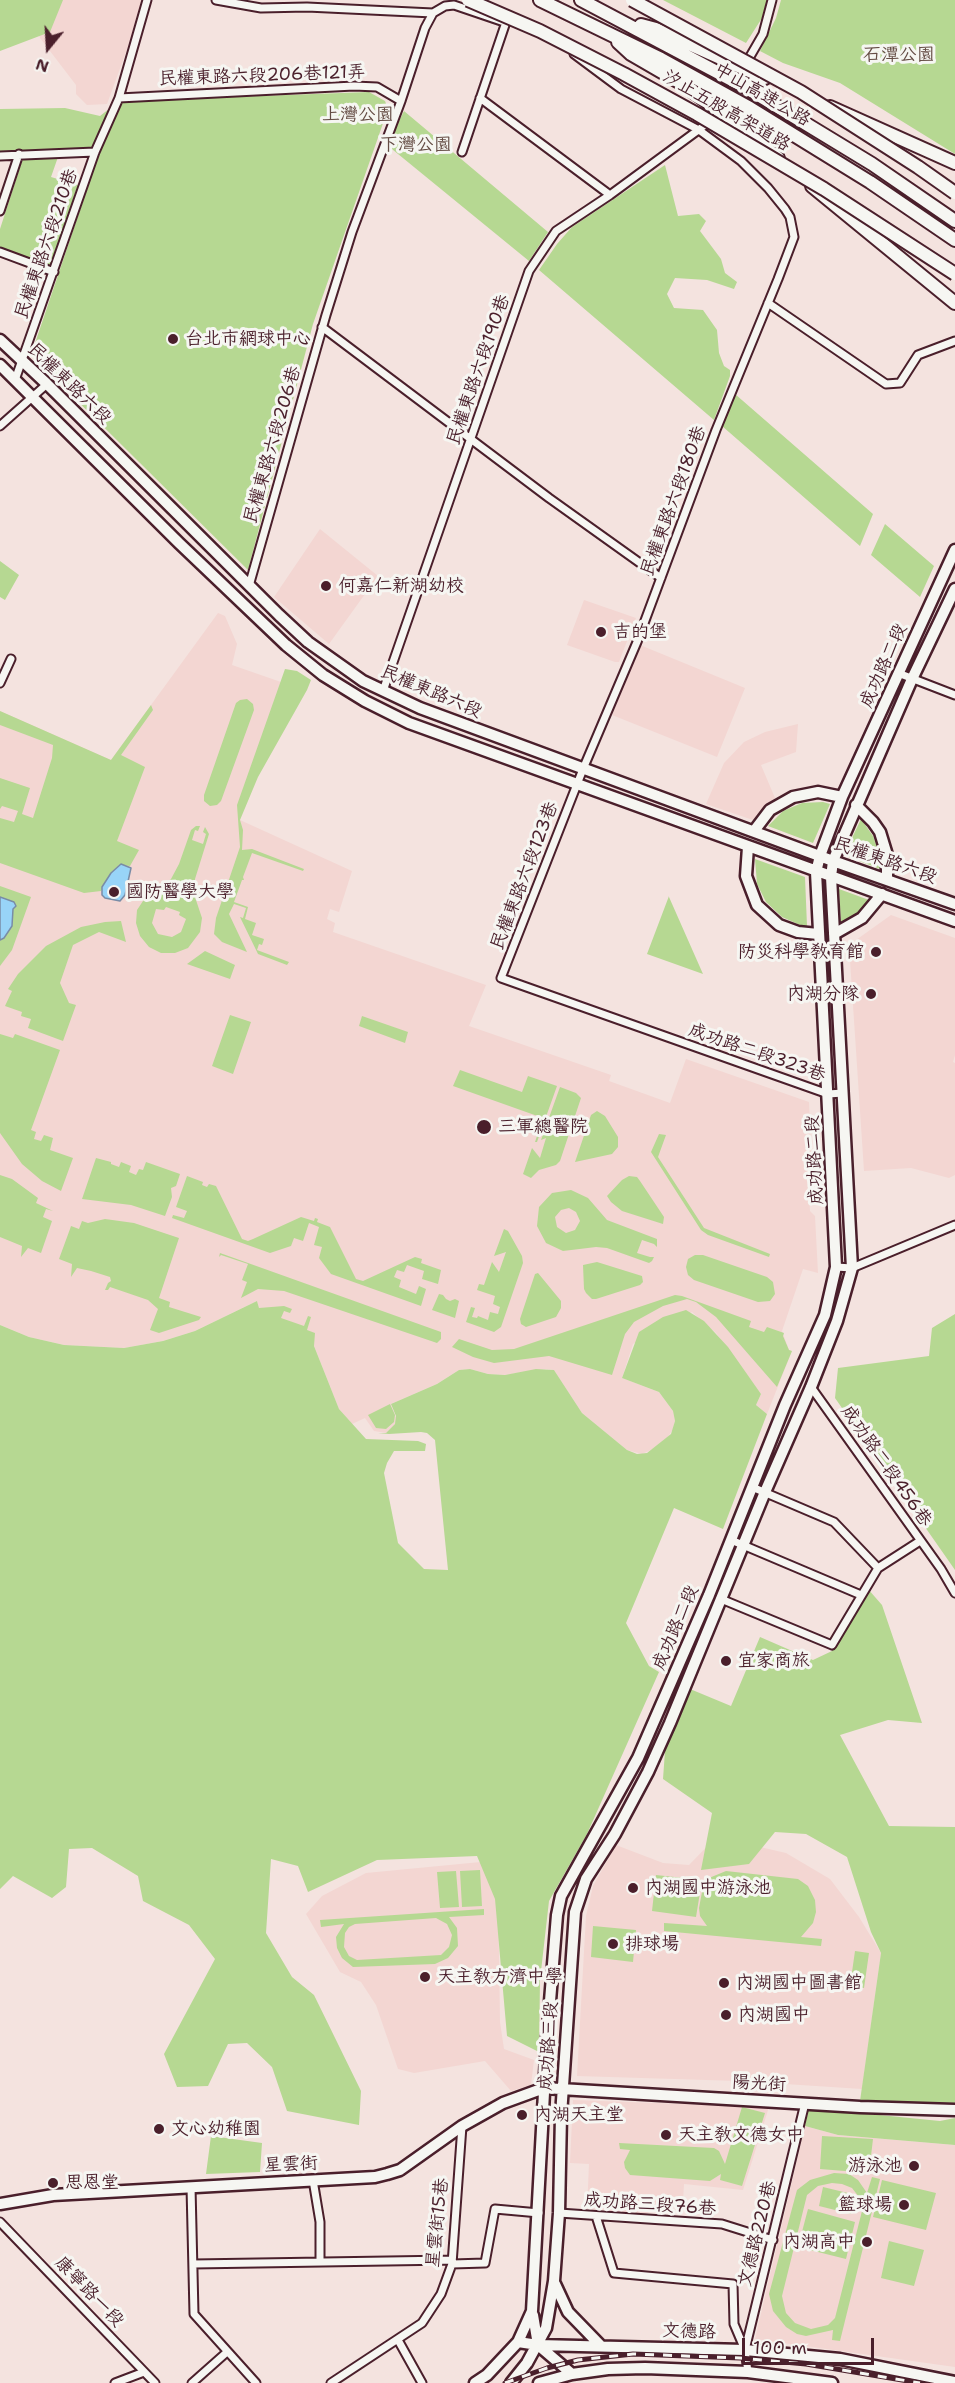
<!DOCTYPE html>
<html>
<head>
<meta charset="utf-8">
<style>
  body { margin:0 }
  #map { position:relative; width:955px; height:2383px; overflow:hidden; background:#f4e3df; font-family:"Shantell Sans",sans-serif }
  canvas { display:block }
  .north { position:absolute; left:18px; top:18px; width:60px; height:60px; -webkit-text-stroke:4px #f6f6f2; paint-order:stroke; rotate:198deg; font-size:16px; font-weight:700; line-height:24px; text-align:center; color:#4a1f2b }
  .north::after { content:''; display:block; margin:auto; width:21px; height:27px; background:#4a1f2b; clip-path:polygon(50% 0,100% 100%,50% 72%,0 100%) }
  .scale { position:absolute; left:742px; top:2338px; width:132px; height:27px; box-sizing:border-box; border:3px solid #4a1f2b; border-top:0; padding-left:8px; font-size:18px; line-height:21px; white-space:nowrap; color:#4a1f2b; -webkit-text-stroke:4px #f6f6f2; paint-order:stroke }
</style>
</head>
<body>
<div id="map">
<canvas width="955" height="2383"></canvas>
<div class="north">N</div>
<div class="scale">100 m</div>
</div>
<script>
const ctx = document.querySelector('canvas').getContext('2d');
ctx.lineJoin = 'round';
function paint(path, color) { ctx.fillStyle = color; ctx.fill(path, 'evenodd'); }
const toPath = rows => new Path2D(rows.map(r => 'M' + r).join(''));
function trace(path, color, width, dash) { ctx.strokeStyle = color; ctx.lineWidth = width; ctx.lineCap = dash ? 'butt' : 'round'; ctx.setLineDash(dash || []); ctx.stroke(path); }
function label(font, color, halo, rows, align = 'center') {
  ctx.font = font + ' "Shantell Sans","LXGW WenKai TC",sans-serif'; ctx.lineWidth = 6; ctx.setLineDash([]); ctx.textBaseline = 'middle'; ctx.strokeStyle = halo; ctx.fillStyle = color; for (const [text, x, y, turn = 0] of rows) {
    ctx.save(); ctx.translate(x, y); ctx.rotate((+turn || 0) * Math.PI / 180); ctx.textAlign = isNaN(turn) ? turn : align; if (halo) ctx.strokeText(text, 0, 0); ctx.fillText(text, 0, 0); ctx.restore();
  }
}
const built = toPath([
  [0,0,145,0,107,104,87,105,76,94,76,85,40,38,29,8],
  [320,529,378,576,329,644,274,597],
  [584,600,636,618,619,662,615,662,567,645],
  [218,613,225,616,237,644,232,665,281,682,258,774,239,814,240,820,352,871,339,912,330,909,327,919,335,923,333,932,486,985,469,1026,611,1075,609,1081,670,1103,686,1059,809,1102,811,1152,807,1158,810,1211,815,1216,818,1273,803,1269,782,1331,789,1350,792,1351,767,1414,756,1405,761,1394,738,1363,716,1333,692,1312,633,1344,622,1378,659,1392,673,1411,675,1421,673,1429,668,1437,653,1449,642,1454,627,1450,582,1413,554,1370,546,1369,505,1375,488,1374,470,1369,459,1370,437,1384,391,1404,397,1420,393,1428,386,1433,374,1431,365,1418,352,1424,339,1409,314,1346,263,1323,257,1301,195,1331,163,1341,124,1348,64,1345,29,1337,0,1325,0,711,111,760],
  [640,645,745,688,717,757,612,715],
  [798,724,796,752,761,765,775,798,753,820,706,804,724,763,744,742,765,732],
  [891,915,955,938,955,1055,953,1062,955,1063,955,1175,949,1178,911,1168,864,1171,849,945],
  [720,1833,760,1847,786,1853,830,1879,859,1917,881,1953,862,2089,739,2081,577,2076,586,1916,593,1886,616,1845,663,1863,689,1865],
  [491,1861,498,1890,500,2022,504,2049,534,2060,531,2085,511,2091,485,2061,414,2073,398,2069,376,2005,361,1982,340,1972,306,1914,322,1896,366,1873],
  [573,2100,769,2107,743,2190,684,2184,683,2202,644,2214,587,2209,589,2164,570,2163],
  [805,2126,838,2135,955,2145,955,2367,755,2339]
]);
const green = toPath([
  [0,0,63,0,50,32,0,51],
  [663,0,767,0,762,18,746,43],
  [781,0,955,0,955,154,840,83,783,63,760,51,776,18],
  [369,92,385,101,388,109,313,324,248,570,31,355,101,148,0,151,0,109,65,108,100,116,119,101],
  [404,111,548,232,529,261,387,145],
  [58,157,51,177,78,185,50,267,0,250,0,229,23,158],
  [665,165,678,216,699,214,706,221,700,231,721,259,725,273,737,282,734,289,707,280,675,278,667,294,674,308,703,310,717,330,719,353,724,366,730,370,730,376,714,420,539,270,557,244,572,227],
  [735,394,873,514,860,546,722,426],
  [885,524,934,566,920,597,871,555],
  [0,561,19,575,5,600,0,597],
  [285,669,297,671,311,680,307,690,258,777,240,820,243,830,242,850,252,849,304,869,303,871,252,853,243,877,244,880,242,880,234,902,248,907,245,919,256,923,252,935,264,939,262,945,259,944,257,950,289,962,287,965,258,954,240,917,243,918,246,908,234,904,229,914,247,952,222,942,214,934,216,918,240,847,237,805],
  [247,699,253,704,254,710,221,801,217,805,210,806,204,801,204,795,236,703,240,700],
  [151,705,153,710,121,755,145,767,117,841,139,850,130,866,119,865,111,874,101,891,84,893,0,863,0,818,14,822,18,811,2,806,0,809,0,778,30,788,22,814,33,818,52,758,53,745,0,725,0,711,111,760],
  [823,802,830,804,813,843,768,826,783,811,802,803],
  [861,819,873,836,880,856,880,869,844,855],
  [196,826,200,826,198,831,195,830,192,840,203,844,206,834,203,832,205,827,209,834,195,879,195,897,202,918,200,932,188,948,175,953,161,953,149,947,140,936,136,923,137,910,145,898,171,879,179,864,191,830],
  [166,907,180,912,179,915,186,919,181,932,172,937,158,934,152,923,156,909,164,910],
  [755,859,805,877,807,926,800,925,782,917,766,902,757,884],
  [0,886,31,897,12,950,0,966],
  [839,889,869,900,859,912,841,923],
  [669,896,669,897,703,974,647,954],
  [121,921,126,942,99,932,73,945,60,983,69,1003,76,1005,63,1041,28,1028,31,1019,21,1016,22,1012,5,1006,12,991,8,989,18,974,46,946,81,927,105,922],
  [205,951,235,965,230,979,187,964],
  [230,1015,251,1022,233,1074,212,1066],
  [362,1016,408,1032,405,1043,359,1026],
  [0,1034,13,1038,15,1034,60,1050,31,1130,36,1132,34,1139,41,1141,44,1135,53,1138,50,1150,73,1158,61,1191,42,1181,22,1164,0,1133],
  [460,1070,522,1092,528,1076,557,1086,537,1142,535,1142,543,1118,453,1086],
  [560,1087,576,1093,581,1098,560,1161,556,1165,539,1170,531,1178,523,1174,532,1148,540,1158,546,1138,541,1140],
  [597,1111,605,1116,618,1137,618,1147,612,1154,575,1162,591,1115],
  [659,1134,666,1135,658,1157,704,1228,770,1254,769,1257,708,1235,701,1230,651,1152],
  [96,1158,111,1162,111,1164,119,1167,121,1162,131,1166,129,1172,136,1175,139,1169,143,1170,146,1162,180,1174,176,1186,171,1188,172,1197,165,1216,131,1205,82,1199],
  [0,1175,12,1179,38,1198,36,1203,53,1211,46,1209,43,1217,52,1221,41,1253,28,1248,21,1257,22,1246,0,1237],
  [187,1176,203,1182,202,1185,207,1187,209,1184,216,1186,242,1239,248,1241,253,1239,301,1217,314,1221,315,1218,318,1219,317,1222,330,1227,356,1279,363,1281,415,1257,422,1259,421,1263,441,1270,438,1284,422,1279,424,1271,407,1265,404,1272,397,1270,394,1277,401,1280,399,1287,416,1294,419,1286,426,1289,421,1306,331,1274,319,1258,322,1247,314,1245,319,1227,309,1223,303,1241,294,1238,291,1246,270,1253,172,1218,173,1215,184,1218,187,1211,176,1207],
  [629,1176,637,1177,640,1181,664,1217,663,1224,622,1211,611,1202,607,1196,622,1180],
  [571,1190,588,1198,607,1220,657,1239,657,1247,654,1244,642,1240,637,1253,650,1257,654,1257,652,1261,649,1263,607,1248,596,1247,563,1251,546,1243,537,1226,539,1207,552,1193],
  [569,1208,576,1212,580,1221,575,1230,566,1233,557,1227,555,1217,561,1210],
  [105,1219,134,1223,179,1238,159,1298,170,1302,169,1307,201,1317,199,1320,159,1333,150,1330,158,1309,148,1300,110,1287,108,1290,105,1290,108,1283,111,1281,110,1277,91,1271,77,1268,71,1277,72,1264,59,1259,70,1229,71,1226,79,1229,82,1221,88,1223],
  [504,1229,508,1231,522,1256,523,1263,501,1327,494,1332,466,1322,471,1307,475,1308,472,1317,477,1318,478,1316,488,1320,490,1312,498,1314,500,1307,493,1304,495,1296,477,1290,479,1284,484,1285,492,1262,499,1272,506,1252,494,1256],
  [220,1253,441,1332,441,1339,437,1343,284,1291,258,1289,241,1298,247,1282,242,1280,248,1264,221,1255,219,1257],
  [695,1255,703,1255,767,1277,773,1282,775,1294,770,1301,758,1302,694,1280,688,1275,686,1267,688,1259],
  [597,1262,642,1276,643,1282,640,1285,596,1299,592,1299,586,1293,584,1289,583,1265],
  [538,1273,561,1301,561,1308,556,1317,526,1327,521,1324,520,1319,535,1274],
  [439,1294,443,1295,446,1299,450,1301,455,1299,459,1301,455,1318,432,1310],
  [675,1295,682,1296,751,1321,749,1327,764,1332,767,1327,784,1333,783,1336,789,1350,792,1351,777,1387,716,1317,696,1302,687,1299,663,1306,634,1322,625,1334,612,1375,549,1356,494,1363,473,1357,452,1347,459,1339,492,1350,514,1349],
  [257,1301,259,1308,284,1306,292,1309,290,1313,284,1311,281,1318,304,1326,308,1316,311,1317,307,1330,315,1333,314,1346,339,1409,366,1439,418,1441,426,1444,425,1451,394,1451,387,1463,384,1473,398,1543,424,1569,448,1570,435,1440,427,1433,421,1432,389,1434,378,1433,386,1433,395,1424,396,1416,391,1404,437,1384,459,1370,470,1369,488,1374,505,1375,536,1369,554,1370,582,1413,627,1450,637,1454,647,1453,671,1434,675,1421,673,1411,659,1392,622,1378,639,1332,663,1317,686,1310,704,1321,728,1347,761,1394,756,1405,767,1414,723,1529,674,1508,626,1623,649,1666,659,1672,587,1834,549,1901,540,1980,539,2052,507,2036,495,1899,477,1856,377,1860,308,1892,298,1866,271,1859,266,1933,292,1977,314,1995,361,2091,359,2125,287,2111,272,2067,247,2043,228,2044,208,2086,177,2087,164,2054,215,1959,189,1925,143,1901,138,1876,92,1848,69,1849,66,1887,52,1898,13,1876,0,1889,0,1325,29,1337,64,1345,124,1348,163,1341,195,1331],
  [955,1314,955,1570,835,1398,838,1368,929,1356,932,1328],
  [390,1404,395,1415,394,1422,386,1429,376,1428,368,1415],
  [868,1589,882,1605,922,1723,888,1720,840,1735,889,1826,955,1827,955,2103,860,2101,881,1953,871,1932,847,1857,806,1834,775,1832,749,1864,701,1870,712,1813,663,1779,666,1737,690,1689,731,1706,760,1637,813,1660,832,1651],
  [480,1870,482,1906,462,1907,460,1871],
  [456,1871,459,1907,440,1908,437,1872],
  [726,1871,798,1879,808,1886,815,1900,816,1912,813,1923,801,1937,822,1939,821,1946,664,1931,664,1923,707,1926,700,1916,699,1908,702,1892,709,1878],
  [656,1875,702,1880,696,1917,652,1911],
  [484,1909,484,1915,449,1917,457,1928,458,1946,448,1958,435,1964,353,1967,342,1958,337,1948,336,1937,344,1924,321,1927,320,1920],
  [436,1918,447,1924,452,1935,449,1947,441,1955,357,1960,349,1956,344,1947,345,1933,349,1927,355,1924],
  [593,1926,636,1930,633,1962,591,1957],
  [855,1951,869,1953,864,1988,850,1986],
  [742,2107,765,2113,742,2186,720,2180,721,2174,710,2181,630,2175,625,2168,624,2162,630,2150,620,2149,619,2143,714,2148,719,2151,725,2164],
  [809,2108,940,2121,955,2118,955,2145,838,2135,805,2126],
  [211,2136,262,2143,260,2172,206,2174],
  [822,2136,873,2139,869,2173,820,2169],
  [834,2173,849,2174,858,2180,867,2193,872,2177,880,2179,840,2341,832,2340,833,2330,806,2336,797,2334,786,2327,773,2311,769,2294,797,2190,810,2180],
  [832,2183,842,2184,852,2188,859,2197,862,2211,835,2318,828,2325,811,2329,795,2323,786,2313,782,2296,807,2195,818,2186],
  [882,2180,936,2193,926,2230,873,2217],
  [823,2187,856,2195,851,2214,819,2206],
  [808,2209,855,2222,846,2259,798,2247],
  [889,2241,924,2250,914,2286,881,2278]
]);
const water = toPath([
  [121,864,131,868,125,895,120,901,105,898,102,895,102,887,111,873,121,864],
  [0,897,14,902,16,906,13,909,12,926,4,938,0,940,0,897]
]);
const streetTunnel = toPath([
  [718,112,744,67]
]);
const street = toPath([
  [216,0,261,8,307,7,433,13],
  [574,54,621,89,699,130,741,161,768,188,785,209,790,217,794,237,778,279,716,430,637,642,583,769,501,978,828,1094,843,1093],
  [748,60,763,34,772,0],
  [119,98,354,86,377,87,401,101],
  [480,98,610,195],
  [462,152,506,22],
  [0,156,95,152],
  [0,211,19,154],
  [0,252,54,272],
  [768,303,886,384,900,383,918,355,955,341],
  [322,327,549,498,661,578],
  [15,380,95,152,119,98,147,0],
  [0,426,47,384],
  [249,586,326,315,352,232,401,101,425,28,433,13,445,6,454,5,504,22],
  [898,673,955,695],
  [0,683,11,659],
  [383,691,529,271,556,231,610,195,716,117],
  [836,1267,852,1268,955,1225],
  [811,1387,941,1569,955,1593],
  [752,1487,834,1522,878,1568],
  [731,1540,861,1595],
  [721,1599,832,1645,878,1568,920,1541],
  [313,2180,320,2222,320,2262],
  [191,2187,194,2314,256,2383],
  [559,2213,722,2224,773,2240],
  [596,2216,614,2273,733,2284,734,2324,745,2350],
  [0,2222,155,2383],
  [193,2264,452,2260],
  [452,2264,485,2263,495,2209,539,2213],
  [398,2340,422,2383],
  [748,2372,745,2350,805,2103],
  [115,2383,144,2372],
  [192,2383,227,2352],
  [331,2383,422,2323,441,2294,452,2264,462,2126]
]);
const secondary = toPath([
  [0,340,47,384,279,615,308,642,363,681,420,708,833,861,955,904],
  [0,365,179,543,286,645,323,675,365,701,409,723,955,921],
  [856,805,873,822,880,832,887,855,887,879],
  [754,831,770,810,793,797,818,792,842,797],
  [748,847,746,876,757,905,779,925,798,932,818,934],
  [834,934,862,918,882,894],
  [0,2204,53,2195,375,2177,387,2174,400,2170,462,2126,503,2103,544,2088,860,2107,955,2110],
  [555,2284,568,2312,600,2345],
  [533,2315,538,2345,572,2374],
  [518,2342,538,2345,745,2350,840,2359,955,2382],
  [475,2383,487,2375,518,2342,532,2311,547,2038,557,1915,561,1896,638,1758,709,1595,785,1405,825,1315,836,1267,816,872,820,856,842,797,955,550],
  [511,2383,527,2363,546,2328,554,2281,559,2213,561,2115,575,1912,586,1879,615,1834,648,1772,670,1723,765,1492,811,1387,837,1321,852,1268,831,877,833,861,912,679,955,589],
  [539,2383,572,2374,608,2369,645,2368,748,2372,832,2383]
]);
const highway = toPath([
  [540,0,661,59,750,108,870,182,955,240],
  [581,0,747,88,872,164,955,221],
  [641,25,656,29,765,78],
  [618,42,631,54,681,83,741,126,778,158],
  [830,107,955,163],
  [812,186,955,303]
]);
const rail = toPath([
  [505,2383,547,2368,578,2360,633,2354,740,2358,806,2364,920,2383]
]);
const highwayBridge = toPath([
  [468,0,540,31,624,74,697,114,824,189,955,274],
  [632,0,801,92,918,167,955,193]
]);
const markers = [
  [173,339,6,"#4a1f2b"],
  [326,586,6,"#4a1f2b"],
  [601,632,6,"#4a1f2b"],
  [114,892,6,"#4a1f2b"],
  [876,952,6,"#4a1f2b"],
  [871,994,6,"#4a1f2b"],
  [484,1127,8,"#4a1f2b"],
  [726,1661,6,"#4a1f2b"],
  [633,1888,6,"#4a1f2b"],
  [613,1944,6,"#4a1f2b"],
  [425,1977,6,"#4a1f2b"],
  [724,1983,6,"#4a1f2b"],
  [726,2015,6,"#4a1f2b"],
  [522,2115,6,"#4a1f2b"],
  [159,2129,6,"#4a1f2b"],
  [666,2135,6,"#4a1f2b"],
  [914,2166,6,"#4a1f2b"],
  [53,2183,6,"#4a1f2b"],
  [904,2205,6,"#4a1f2b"],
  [867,2242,6,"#4a1f2b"]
];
const parkNames = [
  ["石潭公園",899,55],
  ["上灣公園",358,115],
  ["下灣公園",416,145]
];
const streetNames = [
  ["民權東路六段206巷121弄",262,76,-2],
  ["中山高速公路",762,95,30],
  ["汐止五股高架道路",726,111,30],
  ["民權東路六段210巷",47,244,-71],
  ["民權東路六段190巷",479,370,-71],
  ["民權東路六段",69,384,44],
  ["民權東路六段206巷",273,445,-74],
  ["民權東路六段180巷",674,501,-70],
  ["成功路二段",884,666,-66],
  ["民權東路六段",431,692,23],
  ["民權東路六段",885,861,19],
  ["民權東路六段123巷",525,876,-69],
  ["成功路二段323巷",757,1053,19],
  ["成功路二段",815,1160,-93],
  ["成功路二段456巷",886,1466,55],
  ["成功路二段",676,1628,-67],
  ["成功路三段",549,2046,-86],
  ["陽光街",759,2084,3],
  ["星雲街",291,2165,-3],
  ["成功路三段76巷",650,2205,4],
  ["星雲街15巷",438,2223,-84],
  ["文德路220巷",758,2234,-76],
  ["康寧路一段",89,2292,46],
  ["文德路",689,2332,2]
];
const poiNames = [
  ["台北市網球中心",185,339],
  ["何嘉仁新湖幼校",338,586],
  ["吉的堡",613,632],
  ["國防醫學大學",126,892],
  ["防災科學教育館",864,952,"right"],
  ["內湖分隊",859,994,"right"],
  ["三軍總醫院",498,1127],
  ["宜家商旅",738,1661],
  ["內湖國中游泳池",645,1888],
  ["排球場",625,1944],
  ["天主教方濟中學",437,1977],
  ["內湖國中圖書館",736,1983],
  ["內湖國中",738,2015],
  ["內湖天主堂",534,2115],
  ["文心幼稚園",171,2129],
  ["天主教文德女中",678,2135],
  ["游泳池",902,2166,"right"],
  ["思恩堂",65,2183],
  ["籃球場",892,2205,"right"],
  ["內湖高中",855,2242,"right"]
];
paint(built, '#f3d6d2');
paint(green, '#b6d892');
paint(water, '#98d4f8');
trace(water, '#798ca6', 1.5);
trace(streetTunnel, '#d2bcbb', 7, [7, 3.5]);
trace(street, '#4a1f2b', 11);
trace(secondary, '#4a1f2b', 15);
trace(highway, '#4a1f2b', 16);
trace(street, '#f6f6f2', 7);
trace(secondary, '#f6f6f2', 10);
trace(highway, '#f6f6f2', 12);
trace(rail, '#4a1f2b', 5);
trace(rail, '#f6f6f2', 3, [9]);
trace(highwayBridge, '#4a1f2b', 16, []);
trace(highwayBridge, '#f6f6f2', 12);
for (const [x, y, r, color] of markers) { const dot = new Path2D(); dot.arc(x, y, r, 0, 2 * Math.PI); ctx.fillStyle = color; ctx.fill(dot); trace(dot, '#f6f6f2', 2); }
label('18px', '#654d45', '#f6f6f2', parkNames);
label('18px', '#4a1f2b', '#f6f6f2', streetNames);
label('18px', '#4a1f2b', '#f6f6f2', poiNames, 'left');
</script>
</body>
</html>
